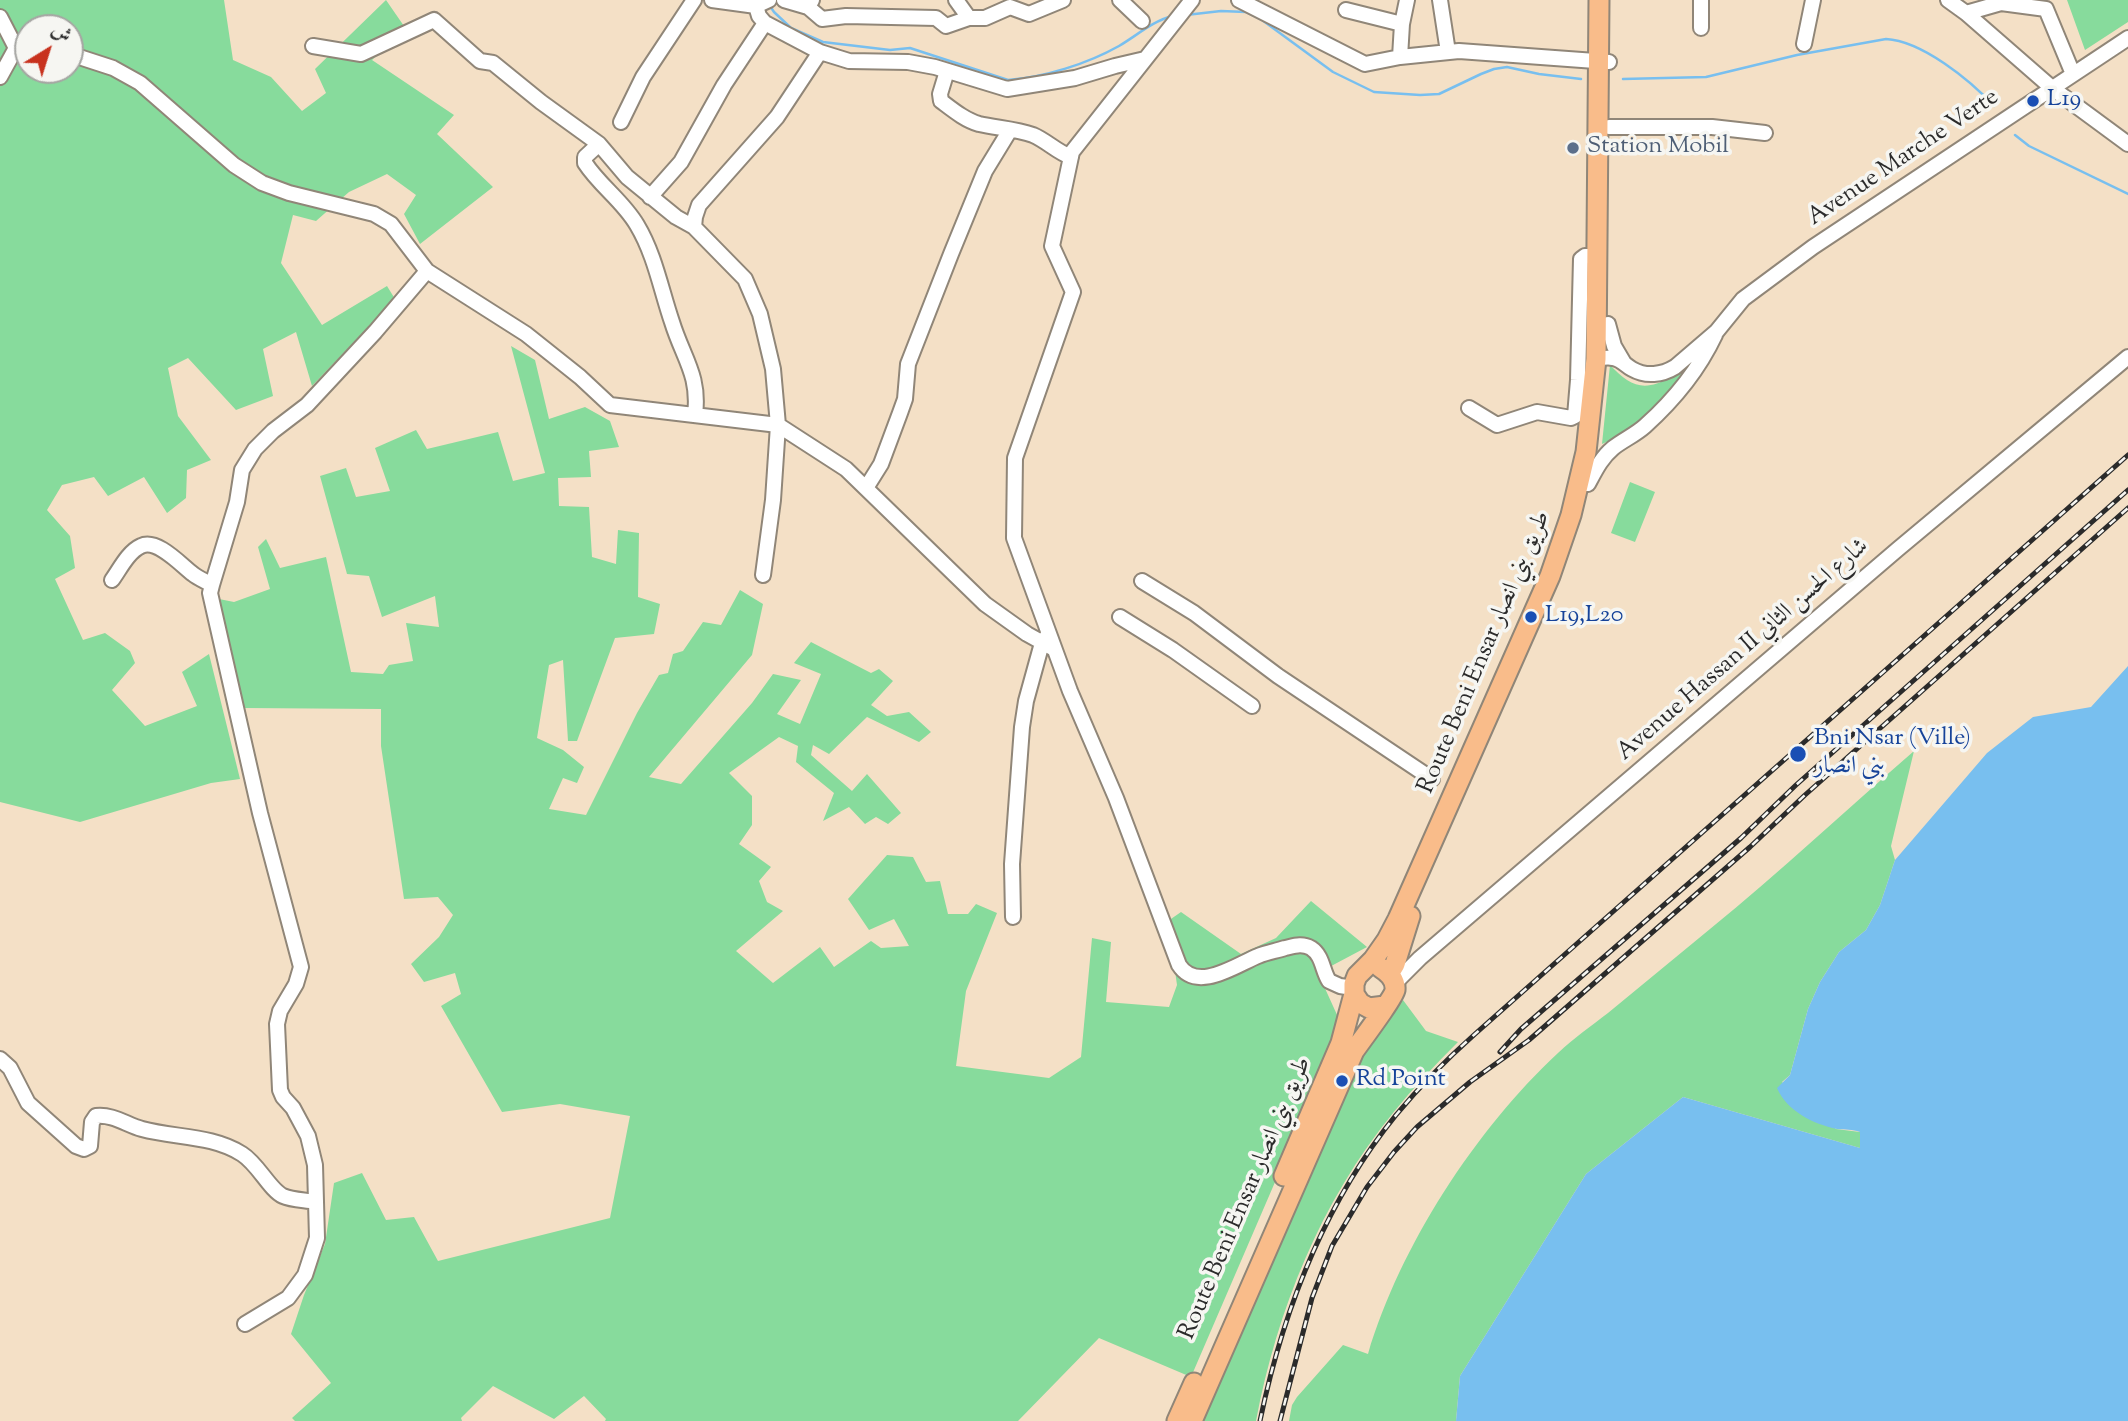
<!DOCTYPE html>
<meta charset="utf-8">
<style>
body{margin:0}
#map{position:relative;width:2128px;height:1421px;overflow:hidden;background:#f4e0c6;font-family:"Sorts Mill Goudy",Amiri,serif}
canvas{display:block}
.north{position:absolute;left:14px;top:14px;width:70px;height:70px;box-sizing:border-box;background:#f6f6f2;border:2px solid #a5a5a2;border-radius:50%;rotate:38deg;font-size:19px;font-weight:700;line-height:28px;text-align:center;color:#2b2b2b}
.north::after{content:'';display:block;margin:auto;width:24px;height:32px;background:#c8321e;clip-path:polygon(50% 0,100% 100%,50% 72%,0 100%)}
</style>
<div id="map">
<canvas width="2128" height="1421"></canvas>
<div class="north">ش</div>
</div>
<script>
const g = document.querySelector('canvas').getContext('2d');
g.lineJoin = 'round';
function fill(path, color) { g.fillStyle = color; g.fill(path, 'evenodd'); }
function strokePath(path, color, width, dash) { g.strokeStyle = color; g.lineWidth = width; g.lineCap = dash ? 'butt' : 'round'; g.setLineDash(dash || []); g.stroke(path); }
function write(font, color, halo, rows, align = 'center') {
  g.font = font + ' "Sorts Mill Goudy",Amiri,serif'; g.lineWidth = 7; g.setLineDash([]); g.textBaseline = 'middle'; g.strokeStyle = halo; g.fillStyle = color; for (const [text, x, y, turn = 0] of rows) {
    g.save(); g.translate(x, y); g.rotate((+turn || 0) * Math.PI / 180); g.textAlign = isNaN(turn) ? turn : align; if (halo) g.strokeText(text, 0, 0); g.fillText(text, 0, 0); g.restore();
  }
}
const green = new Path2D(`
 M0 0H224L233 60 271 77 302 111 326 93 315 69 386 0 406 29 372 60 454 115 437 134 493 187 420 244 404 214 416 195 387 174 349 192 316 221 293 215 281 263 322 325 387 286 395 299 312 386 296 332 263 349 273 396 236 410 188 358 168 368 178 416 211 460 187 470 186 498 167 513 144 477 108 496 94 477 62 485 47 510 70 536 75 568 55 579 83 640 105 633 130 651 135 663 112 690 145 726 197 706 182 672 209 654 240 779 211 783 80 822 0 802ZM28 28H70V70H28Z
 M2067 0H2128V22L2085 50Z
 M511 346 535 360 549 419 585 407 610 421 619 447 589 451 591 477 558 478 559 506 589 507 592 557 616 564 618 530 639 533 638 597 660 604 654 634 615 638 577 741H568L563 660 549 665 537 738 563 750 584 767 577 783 563 778 549 809 586 815 637 713 659 675 668 673 673 654 683 651 703 622 721 625 740 590 763 604 752 655 649 777 681 784 752 703 773 674 801 680 777 714 800 724 821 674 794 663 811 642 871 673 879 669 893 681 871 705 887 716 909 712 931 732 919 742 867 717 829 754 813 745 811 755 852 791 867 774 901 813 888 824 876 817 865 824 849 807 823 821 834 793 796 762 798 746 779 737 729 773 752 796V825L739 844 771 867 759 881 767 902 783 911 736 951 773 983 820 947 834 967 871 941 881 948 909 946 894 919 869 930 848 899 887 855 913 857 926 882 940 881 948 914H968L976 904 997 913 966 991 956 1066 1049 1078 1081 1057 1092 938 1111 942 1106 1002 1169 1007 1177 985 1168 921 1181 912 1241 954 1276 938 1311 901 1367 947 1318 973 1338 1017 1319 1080 1191 1377 1099 1338 1018 1421H605L606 1419 584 1396 554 1419 493 1386 461 1418 462 1421H295L292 1418 331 1383 291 1334 304 1295 325 1244 334 1183 362 1173 386 1220 414 1217 438 1261 610 1218 630 1116 560 1104 502 1112 441 1006 461 994 455 973 424 982 411 964 439 937 453 915 438 897 404 899 381 746V709L244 708 219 599 234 602 270 589 258 547 266 539 280 568 326 557 351 672 383 674 389 665 413 661 406 623 439 627 435 596 382 617 369 576 347 574 320 476 346 468 356 497 390 491 375 448 416 430 427 449 498 432 513 481 545 473Z
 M1688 362 1692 366C1664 400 1645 426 1602 444L1610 365C1615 370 1621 376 1627 380 1649 395 1673 377 1688 362Z
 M1630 482 1655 492 1635 542 1611 533Z
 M1914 751 1891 846 1895 860 1880 905 1866 930 1839 952 1820 982 1808 1009 1790 1075 1782 1082 1836 1129 1860 1132V1148L1683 1097 1586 1174 1460 1376 1456 1421H1289L1292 1405 1297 1397 1343 1345 1368 1354C1400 1246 1476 1129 1558 1053 1574 1038 1591 1026 1608 1013 1642 985 1676 957 1710 929 1780 872 1846 810 1914 751Z
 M1403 1000 1426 1031 1458 1042C1435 1065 1413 1088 1393 1113 1321 1201 1277 1310 1256 1421H1197L1342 1081 1378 1023Z`);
const water = new Path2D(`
 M2128 666V1421H1456L1460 1376 1586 1174 1683 1097 1860 1148V1132C1852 1129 1845 1130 1837 1129 1813 1124 1787 1111 1777 1088L1790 1075 1808 1009 1820 982 1839 952 1866 930 1880 905 1895 860 1987 753 2033 717 2091 707Z`);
const stream = new Path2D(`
 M770 6 774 12 791 28 823 42 890 50 910 48 1008 80C1045 77 1087 64 1119 46 1136 36 1153 21 1172 16
 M1186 15 1221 11 1246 12 1262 20 1333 72 1374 92 1420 95 1439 94 1481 74 1494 69 1507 67 1539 74 1581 79
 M1623 79 1706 77 1797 55 1886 39C1922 41 1970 80 1994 106
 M2015 135 2029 146 2128 194`);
const minor = new Path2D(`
 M712 0 756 6 769 0
 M784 0 808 7
 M812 0 808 7 822 19 846 16 936 18 946 26 969 18H985L1010 7 1029 14 1063 0
 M956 0 969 18
 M1120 0 1142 21
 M1192 0 1072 152 1052 246 1073 292 1015 458 1014 538 1070 691 1116 798 1179 965C1197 993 1236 965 1258 956 1267 952 1276 951 1285 948 1294 946 1302 943 1311 948 1323 956 1322 970 1329 981L1340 986 1353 988
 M1239 0 1365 64 1400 57 1459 51 1609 62
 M1440 0 1448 52
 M1701 0V28
 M1948 0 1966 13 2052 88 2128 144
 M756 6 759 16 765 23 820 52
 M1346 10 1402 24
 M1966 13 2001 3 2046 9 2073 74
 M0 17 16 48
 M1804 44 1813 0
 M313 46 361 54 434 20 480 61 493 63 541 102 599 144 627 177 676 217 694 227 745 279 760 314 773 369 778 425 773 500 763 575
 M70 54 113 68 140 83 234 165 262 183 289 193 374 214 391 224 427 271 526 334 580 377 610 405 778 425 846 469 985 604 1027 634 1054 649
 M1400 57 1402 24 1407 0
 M947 71 940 94 941 101C953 110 965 120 979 124 997 128 1016 129 1033 135 1047 141 1057 152 1071 157
 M0 77 16 48 28 46
 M621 122 643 77 694 0
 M1609 127H1712L1765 133
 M599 144 585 157V163C600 186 623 201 637 225 655 255 661 290 672 322 683 358 700 375 695 415
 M650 197 681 162 724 85 765 23
 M694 227 695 217 699 205 777 117 820 52 849 61 908 62 935 67 1007 89 1075 78 1115 66 1145 59
 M1608 324 1614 346 1624 363
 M1596 359C1601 358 1607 357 1613 358 1621 359 1625 365 1632 369 1646 377 1662 375 1675 367L1717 331 1743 299 1813 247 2128 38
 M1469 408 1497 425 1537 412 1571 418 1575 416 1578 380 1581 259 1585 256H1596
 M1588 484C1595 471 1601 458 1613 448 1623 440 1635 435 1645 426 1674 400 1698 371 1715 335
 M866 488 881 464 900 413 905 399 908 364 951 254 985 171 1010 130
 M112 580C120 569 128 552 141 546 157 538 181 565 193 574 198 578 205 581 212 585
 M1142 581 1194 613 1278 676 1432 779
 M1120 617 1173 650 1252 706
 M1013 917 1012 864 1022 727 1026 701 1042 643 1047 636
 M1394 984 1420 958 1898 549 2128 357
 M0 1059 10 1068 28 1103 76 1146 84 1149 90 1146 92 1122 96 1116C113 1114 127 1125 142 1129 175 1138 212 1135 242 1154 258 1164 270 1190 283 1196 292 1200 305 1200 315 1202
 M245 1324 288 1298 305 1275 317 1238 315 1165 308 1136 293 1108 283 1097 280 1090 277 1024 280 1011 296 984 301 967 260 813 210 593 212 585 237 502 242 470 255 449 273 431 307 405 375 332 427 271`);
const highway = new Path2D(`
 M1389 974 1395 964 1410 916
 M1385 1006 1369 1008 1360 1003 1354 994V984L1357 976 1373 960 1387 940 1398 919 1550 576 1571 515 1586 452 1596 359 1599 0
 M1284 1176 1341 1043 1354 994
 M1177 1421 1194 1383
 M1192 1421 1354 1051C1361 1041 1394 997 1395 990 1396 980 1389 973 1381 968`);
const rail = new Path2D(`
 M1500 1052 1521 1029 1741 838 1796 785 2128 490
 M1260 1421C1283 1310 1324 1204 1396 1115 1420 1086 1447 1059 1475 1034L2128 455
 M1280 1421 1312 1298 1332 1246 1367 1187 1394 1152 1417 1127 1470 1082 1529 1040 1750 847 1805 795 2128 508`);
const markers = [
 [2033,101,7,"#1a4fb4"],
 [1573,148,7,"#5c6f8a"],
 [1531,617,7,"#1a4fb4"],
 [1798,754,9,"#1a4fb4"],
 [1342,1081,7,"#1a4fb4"]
];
const transitNames = [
 ["L19",2047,101],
 ["L19,L20",1545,617],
 ["Bni Nsar (Ville)",1814,740],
 ["بني انصار",1814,768],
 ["Rd Point",1356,1081]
];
const serviceNames = [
 ["Station Mobil",1587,148]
];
const streetNames = [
 ["Avenue Marche Verte",1904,159,-34],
 ["Avenue Hassan II شارع الحسن الثاني",1744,651,-41],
 ["Route Beni Ensar طريق بني انصار",1486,653,-67],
 ["Route Beni Ensar طريق بني انصار",1247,1199,-67]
];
fill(green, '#87db9c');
fill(water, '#78bfef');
strokePath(stream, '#78bfef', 2.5);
strokePath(minor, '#908678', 18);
strokePath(highway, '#908678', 23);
strokePath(minor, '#fff', 14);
strokePath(highway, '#f9bc8a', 19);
strokePath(rail, '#2b2b2b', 5);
strokePath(rail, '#f6f6f2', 2.5, [8]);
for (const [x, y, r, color] of markers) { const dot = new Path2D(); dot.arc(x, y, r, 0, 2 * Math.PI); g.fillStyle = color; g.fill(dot); strokePath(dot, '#f6f6f2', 2.5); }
write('24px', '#164399', '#f6f6f2', transitNames, 'left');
write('24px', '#4e5e75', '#f6f6f2', serviceNames, 'left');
write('24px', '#2b2b2b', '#f6f6f2', streetNames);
</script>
